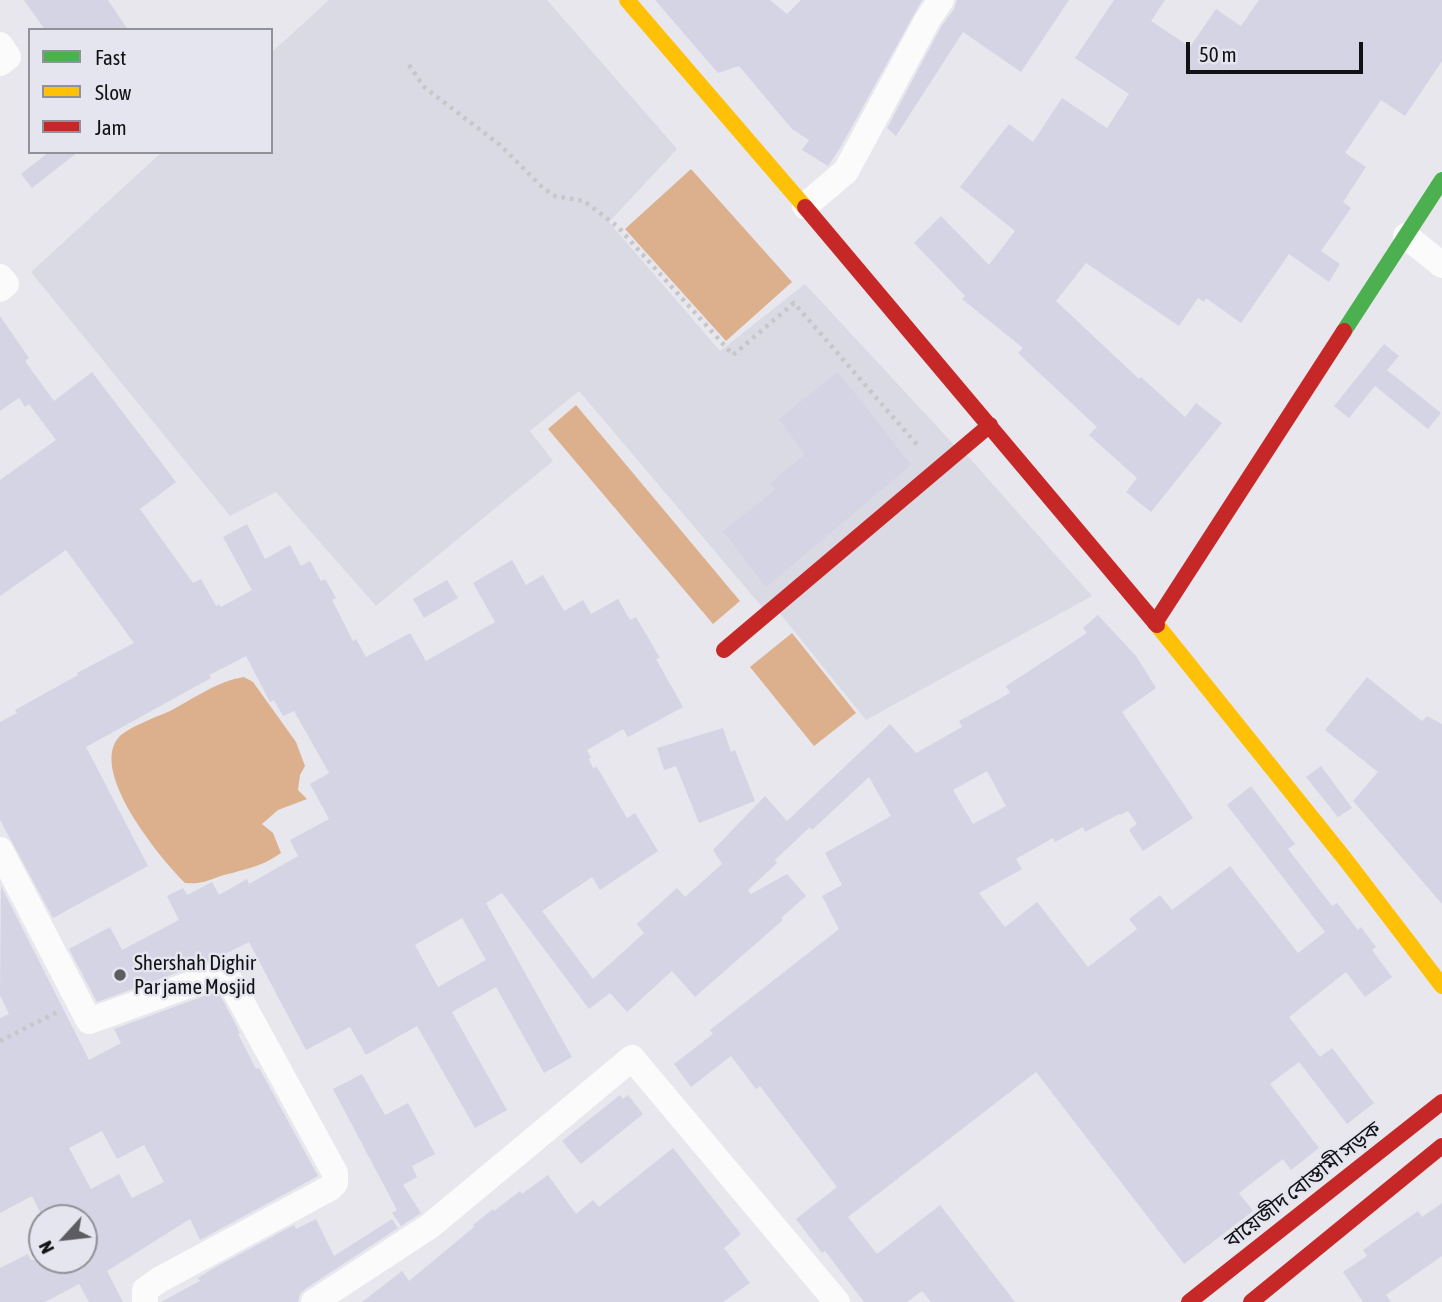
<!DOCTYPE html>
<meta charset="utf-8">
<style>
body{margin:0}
#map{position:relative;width:1442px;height:1302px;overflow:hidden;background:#e7e7ed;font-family:"Asap Condensed",sans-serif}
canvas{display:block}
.legend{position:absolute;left:28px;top:28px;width:245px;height:126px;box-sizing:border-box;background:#e5e5ef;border:2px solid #919198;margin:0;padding:9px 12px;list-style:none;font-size:21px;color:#121215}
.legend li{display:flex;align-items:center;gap:14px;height:35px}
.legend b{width:35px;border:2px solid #919198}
.north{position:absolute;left:28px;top:1204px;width:70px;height:70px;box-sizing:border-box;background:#e5e5ef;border:2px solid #919198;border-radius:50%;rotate:243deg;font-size:19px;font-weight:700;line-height:28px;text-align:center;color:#121215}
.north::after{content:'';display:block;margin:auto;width:24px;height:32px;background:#5d5d61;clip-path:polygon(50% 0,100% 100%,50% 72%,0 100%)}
.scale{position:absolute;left:1186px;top:42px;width:177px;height:32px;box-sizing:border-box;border:4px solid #121215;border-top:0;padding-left:9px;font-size:21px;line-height:24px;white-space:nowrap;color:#121215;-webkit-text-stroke:5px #e5e5ef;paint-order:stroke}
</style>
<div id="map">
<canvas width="1442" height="1302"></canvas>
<ul class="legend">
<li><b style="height:9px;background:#4caf50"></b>Fast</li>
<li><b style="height:9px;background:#ffc107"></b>Slow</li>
<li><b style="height:9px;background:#c62828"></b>Jam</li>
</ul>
<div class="north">N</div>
<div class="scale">50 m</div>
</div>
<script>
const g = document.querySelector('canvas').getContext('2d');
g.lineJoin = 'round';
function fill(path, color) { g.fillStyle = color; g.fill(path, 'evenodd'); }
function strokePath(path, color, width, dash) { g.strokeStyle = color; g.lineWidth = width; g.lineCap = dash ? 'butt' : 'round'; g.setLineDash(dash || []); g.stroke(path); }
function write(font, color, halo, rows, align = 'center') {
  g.font = font + ' "Asap Condensed","Noto Sans Bengali",sans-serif'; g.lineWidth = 5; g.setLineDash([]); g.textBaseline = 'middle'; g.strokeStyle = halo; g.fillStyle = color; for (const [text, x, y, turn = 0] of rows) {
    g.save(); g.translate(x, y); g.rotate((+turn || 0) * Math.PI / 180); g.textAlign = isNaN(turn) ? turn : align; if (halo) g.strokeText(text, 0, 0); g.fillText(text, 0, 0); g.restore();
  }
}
const built = new Path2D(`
 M329 0H547L677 149 609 222 720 351 805 284 956 447 763 608 579 391 530 431 553 461 376 606 276 492 230 516 31 272 162 152H271V53Z
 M965 453 1092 596 866 720 778 611Z`);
const water = new Path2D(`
 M691 169 792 282 726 341 625 229Z
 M576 405 740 601 713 624 548 429Z
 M792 633 856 713 814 746 750 667Z
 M244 677 253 682 296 742 305 766 300 775 298 790 307 799 278 810 262 824 273 833 281 853C258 869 243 869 218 877 204 882 201 884 185 883 161 859 85 768 121 735 132 726 156 717 170 711 193 699 218 681 244 677Z`);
const building = new Path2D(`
 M24 0H108L128 30H45Z
 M655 0H770L787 14 801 0H922L840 148 828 166 802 150 809 140 792 129 739 66 718 73Z
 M957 0H1069L1021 72 963 32 896 136 887 128 941 27 954 9Z
 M1114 0H1165L1151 21 1190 47 1216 9 1241 26 1259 0H1442V61L1405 116 1381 100 1345 153 1366 167 1343 202 1351 208 1321 251 1340 264 1329 282 1289 254 1241 323 1206 298 1204 302 1198 298 1179 326 1086 263 1056 301 1139 379 1141 377 1185 417 1196 403 1222 423 1151 512 1126 492 1137 478 1089 435 1097 427 1018 353 1023 348 962 299 965 296 914 243 941 216 989 265 1015 231 960 187 1009 124 1033 142 1062 98 1107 128 1129 94 1075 58Z
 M49 152H78L32 188 21 174Z
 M0 316 29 358 25 361 54 401 92 372 176 482 140 509 193 583 201 579 216 606 219 604 221 607 252 590 223 537 247 524 265 559 290 545 301 566 310 561 321 581 325 579 336 598 332 600 353 641 356 639 366 657 410 633 426 661 495 622 473 583 512 560 526 585 543 575 564 611 583 600 591 614 618 599 630 620 636 617 660 658 656 659 683 707 628 737 623 729 587 750 591 758 589 759 593 768 597 767 627 818 635 813 658 851 600 890 592 877 542 911 593 979 644 933 637 924 677 888 685 897 722 864 713 850 765 796 787 821 890 724 916 753 962 727 959 721 1010 693 1006 686 1087 633 1083 628 1098 615 1136 656 1156 688 1122 712 1193 818 1143 851 1129 830 1137 824 1128 811 1120 815 1119 814 1085 832 1083 827 1055 842 1053 838 1016 859 1022 869 979 893 1005 927 1037 902 1088 967 1137 929 1129 919 1160 895 1172 910 1230 866 1298 953 1325 932 1227 805 1251 786 1295 844 1288 849 1332 906 1337 903 1358 930 1361 927 1376 947 1372 950 1392 977 1365 997 1346 972 1289 1017 1320 1057 1332 1048 1374 1103 1347 1124 1299 1062 1270 1084 1319 1148 1291 1170 1283 1159 1239 1193 1253 1211 1184 1264 1036 1072 848 1217 877 1254 940 1205 1015 1302H931L922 1291 907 1302H864L825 1251 822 1253 796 1219 837 1187 760 1086 756 1089 731 1056 691 1087 674 1064 713 1034 710 1030 839 929 822 896 842 885 825 853 891 816 869 777 812 830 810 827 775 860 777 863 748 890 751 894 787 874 806 896 781 918 783 920 695 997 672 971 627 1012 610 993 589 1009 502 893 486 903 572 1057 544 1073 496 987 452 1012 507 1110 475 1128 417 1026 366 1055 350 1027 306 1050 249 942 217 958 97 1002 69 949 110 927 122 950 179 920 167 896 183 888 187 895 212 882 219 895 247 879 249 884 298 856 290 840 329 819 310 784 329 773 294 711 283 716 274 700 270 702 246 656 227 666 209 675 211 678 86 747 148 866 53 918 0 820V722L17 713 15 710 78 675 77 673 134 643 66 550 0 596V480L56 440 29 404 25 407 19 398 0 411ZM987 771 1006 806 973 824 953 790ZM462 918 486 960 438 987 415 945Z
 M1384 344 1399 356 1387 370 1441 413 1428 429 1375 386 1349 418 1334 406Z
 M838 372 911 465 766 587 723 531 775 490 770 483 805 455 779 419Z
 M447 580 458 598 424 618 413 599Z
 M1367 677 1422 721 1427 716 1442 724V904L1353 801 1378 772 1325 730Z
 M723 728 731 752 735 750 755 801 699 823 676 766 664 770 657 748Z
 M1321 766 1352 808 1338 817 1306 777Z
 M1 886 89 1060 121 1043 114 1029 218 991 240 1033 238 1034 256 1069 259 1068 318 1176 200 1240 190 1219 107 1271 123 1302H89L79 1284 45 1302H0V1268L28 1254 31 1260H84V1218H43L32 1196 0 1213V1018L9 1014 0 995ZM102 1131 117 1159 144 1145 164 1182 132 1198 119 1174 91 1189 69 1148Z
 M362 1074 385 1115 408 1103 435 1154 412 1166 417 1177 403 1185 421 1213 401 1226 392 1213 397 1210 333 1089Z
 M620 1095 623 1099 628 1095 643 1114 581 1164 562 1141Z
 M673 1148 741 1234 724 1248 750 1283 723 1302H362L402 1271 409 1281 474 1227 473 1225 493 1209 494 1211 520 1191 522 1194 548 1175 576 1214 593 1200 599 1207Z
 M1442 1203V1256L1386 1295 1391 1302H1363L1343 1272 1367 1256 1363 1250 1418 1211 1422 1217Z
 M316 1219 334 1256 392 1219 398 1228 305 1289 300 1294 298 1302H161L200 1281 198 1278 214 1268 294 1225 296 1229Z`);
const path = new Path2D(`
 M409 65 424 87 500 145 543 188 555 196 584 201 617 226 733 355 794 303 919 447
 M0 1041 59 1011`);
const street = new Path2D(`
 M0 45 8 57 0 63
 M805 206 846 171 928 19 941 0
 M1406 236 1442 265
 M0 277 6 284 0 289
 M0 850 89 1021 225 972 335 1173V1183L330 1188 159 1280 145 1290V1302
 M314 1302 430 1226 632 1058 837 1302`);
const fast = new Path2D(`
 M1344 331 1442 180`);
const slow = new Path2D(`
 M627 0 805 207
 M1157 625 1345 859 1442 986`);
const jam = new Path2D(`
 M805 207 1157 625
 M1155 623 1344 331
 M724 650 990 425
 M1189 1302 1442 1102
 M1251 1302 1442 1146`);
const markers = [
 [120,975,7,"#5d5d61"]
];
const poiNames = [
 ["Shershah Dighir",134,963],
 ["Par jame Mosjid",134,987]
];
const streetNames = [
 ["বায়েজীদ বোস্তামী সড়ক",1303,1185,-38]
];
fill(built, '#dadae5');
fill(water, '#dcb08c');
fill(building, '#d4d4e5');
strokePath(path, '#c7c7c9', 4.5, [3.5, 5]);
strokePath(street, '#fbfbfc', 26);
strokePath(fast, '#4caf50', 16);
strokePath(slow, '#ffc107', 16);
strokePath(jam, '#c62828', 16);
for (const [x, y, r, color] of markers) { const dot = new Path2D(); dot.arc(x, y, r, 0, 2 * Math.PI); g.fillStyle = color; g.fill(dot); strokePath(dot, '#e5e5ef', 2.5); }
write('21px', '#121215', '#e5e5ef', poiNames, 'left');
write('21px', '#121215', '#e5e5ef', streetNames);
</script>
